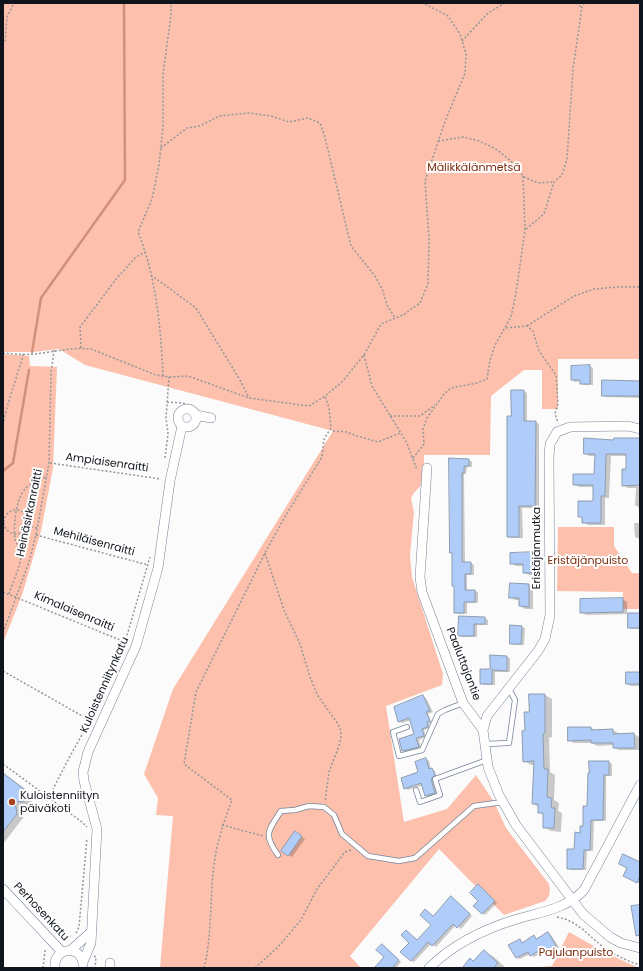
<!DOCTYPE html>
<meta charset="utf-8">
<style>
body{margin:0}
#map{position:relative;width:643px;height:971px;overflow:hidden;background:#fbfbfb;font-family:Poppins,sans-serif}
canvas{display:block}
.frame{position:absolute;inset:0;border:4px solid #0f141c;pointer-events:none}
</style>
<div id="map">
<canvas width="643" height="971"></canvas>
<div class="frame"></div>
</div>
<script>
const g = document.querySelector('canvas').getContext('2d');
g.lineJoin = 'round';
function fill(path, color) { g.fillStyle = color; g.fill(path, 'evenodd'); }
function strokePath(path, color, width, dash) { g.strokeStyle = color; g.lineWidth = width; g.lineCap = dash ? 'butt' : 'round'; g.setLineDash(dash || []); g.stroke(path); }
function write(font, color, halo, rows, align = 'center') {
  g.font = font + ' Poppins,sans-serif'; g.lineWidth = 4; g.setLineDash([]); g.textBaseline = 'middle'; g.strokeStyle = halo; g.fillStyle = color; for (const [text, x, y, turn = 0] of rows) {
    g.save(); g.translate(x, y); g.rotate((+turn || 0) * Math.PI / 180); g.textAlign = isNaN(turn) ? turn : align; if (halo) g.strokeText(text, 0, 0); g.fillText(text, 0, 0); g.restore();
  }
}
const green = new Path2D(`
 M3 3H640V359H558V409H542V370H524L491 396 490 455H424V482L414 493 411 498 414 512 410 556 412 577 443 674 442 685 386 706 404 822 447 809 476 775 494 802 506 828 549 884C550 890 551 896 545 901L504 915 439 849 350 956 361 968H160L173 816 156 815 158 798 144 774 173 689 333 431 85 365 59 349 33 352 38 313 31 352H3Z
 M3 354 29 356 30 366 57 367 53 468 41 531 22 595 3 643Z
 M558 527H614V546L632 573H640V609H623V592L557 591Z
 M569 932 606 953 639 968H527L552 966Z`);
const shadow = new Path2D(`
 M590 366 593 368V385H584L581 384V381L575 382 572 380Z
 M640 382V398L606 397 603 395Z
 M524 391 527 393V422H536L539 424V508H522L523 538H511L508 536 512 417Z
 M640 439V508L635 505 636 488H628L623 485 627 470V456H611L609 498H605V525H588L583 522V519L579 516 594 502V487H579L574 484 595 475 596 456H589L585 453 614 441Z
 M450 459 469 460 472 462V467H467L466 474H464L465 563H471L474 565V575H467V591H475L478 592V603H467V614H458L455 612 453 554 451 552Z
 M634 523H640V539L635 537Z
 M535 553 540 556V575H529L524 573V566H516L511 563Z
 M529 585 533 587V609H525L520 606V600H515L510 597Z
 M622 599 627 602V614H640V629H632L629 628V614L586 615 581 612Z
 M460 617 485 618 488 620V625H477V637H462L459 635Z
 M522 627 525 628 524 645H514L511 643Z
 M491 656 507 657 510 658V672H495V685H484L481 683 491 670Z
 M640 673V686H631L627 684Z
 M545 695 552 699V737L549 738 550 772 555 775 554 800 559 803 558 811 562 813 561 832 551 831 544 827V815L539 812V807L533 804 535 765H531L524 761 526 731 530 713Z
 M423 696 426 698 433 712 428 714 432 723 429 724 430 728 424 730 426 737 419 740 421 748 406 752 403 751 415 735 411 720 402 723 399 721Z
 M569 728H591L597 731 613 730 618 733V735L634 734 639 737V750H619L614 748V745L597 746 592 743H574L569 740Z
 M426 759 429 761 431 769 435 771 437 777 438 794 429 797 426 795 423 785 408 790 405 788 419 773Z
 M609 762 612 764V776H606V821H594L593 851H587L586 870H571L568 868 584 827 588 807Z
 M3 773 31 793 32 804 21 806 23 818 3 844Z
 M298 834 305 839 292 857 289 855Z
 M640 863V884L629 878Z
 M478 885 497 903 485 915 482 913 479 901Z
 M454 899 472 916 461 929 456 925 436 947 431 944 414 962 411 961 410 943 406 931 418 941 433 925 425 910 434 917Z
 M548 933 551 935 559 947 547 954 544 951 534 957 530 954 520 959 517 958 520 940 523 943 534 937 538 939Z
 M385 947 401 962 396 968H377L385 957Z
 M484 951 494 957 506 968H463L471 960 474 962Z`);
const stream = new Path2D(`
 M32 352 41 298 125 180 124 3
 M3 471 13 463 29 370`);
const building = new Path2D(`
 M590 365V384H580V380H571V366Z
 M602 380 640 381V396H602Z
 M511 390H524V421H536L535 506H519V537H507V416H511Z
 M584 438 613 440 614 438H640V485L622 486V469H626V454H606L605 496H601V523H582V517H578V501H593V485H573V474H594L595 454H584Z
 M449 458 469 459V466H464V473H462V562H471V574H465V590H475V602H464V613H454V586H452V553H450Z
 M536 552V573H523V564H510V553Z
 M510 583 529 584V607L519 606V598H509Z
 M623 598V612L580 613V599Z
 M628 613H640V628H628Z
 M459 616 485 617V624H474V636H458Z
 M510 625 522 626 521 644H510Z
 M490 655 507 656V671L492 670V684H480V669H490Z
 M626 672H640V684H626Z
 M529 694H545V733L543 734 544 769H548L547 797 552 798 551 808H555L554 828H543V813H538V804H532L534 761 523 762 522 731 525 730 524 712H529Z
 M423 695 430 711 426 712 430 721 427 722 428 727 422 729 424 736 416 738 419 747 402 751 399 739 414 734 409 718 398 722 394 707Z
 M568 727H591V730L613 729V734L634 733 635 748H613V743H591V740L568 741Z
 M426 758 429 769 432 768 435 775 431 779 435 793 425 796 421 783 404 789 401 778 418 772 415 762Z
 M589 761H609V775H604L603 820H591L590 850H584L583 869H567V849H574L575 832 580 833V826H583V806H587L588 773H589Z
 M3 773 24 789 26 801 15 802 17 814 3 832Z
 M295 831 302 836 288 856 281 851Z
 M623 854 640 862V876L637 883 623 876 627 868 619 864Z
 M478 884 495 901 482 914 473 906 478 901 470 893Z
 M451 896 470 914 457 928 453 924 432 946 428 942 411 961 400 952 409 943 401 935 406 930 417 940 431 925 420 915 425 909 433 916Z
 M640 905V935L636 936 631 906Z
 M548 932 556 946 544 953 542 949 530 956 528 952 516 958 508 945 520 939 522 943 534 935 536 939Z
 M382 944 399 960 392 968H374L384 957 376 950Z
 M484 950 498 963 493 968H462L470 958 473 961Z`);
const path = new Path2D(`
 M576 3 581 7
 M462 41 488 13 505 3
 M3 45 5 41 7 17 14 3
 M438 141 463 137 479 141 496 149 511 161 524 177 538 183 554 182
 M161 148 187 128 200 126 219 116 249 113 271 116 289 122 308 118 320 123 324 134 329 154 351 246 375 276 383 291 387 305 395 318
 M526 229 544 214 554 182 562 175 567 159 573 69 582 7 584 3
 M151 275 196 308 240 380 249 398
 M527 326 574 296 594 289 618 287H640
 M506 328 527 326 533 331 539 351 556 375 558 403 555 414 558 423
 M81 348 80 327 117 278 136 257 145 252
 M3 353C13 354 25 355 35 354 54 352 71 347 91 349L156 375 169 377 188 376 249 398 309 406 325 396 342 382 364 355 381 324 403 315 420 303 428 284 429 239 425 181 444 124 465 73 466 54 460 34 448 16 423 3
 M364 355 372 386 407 443 417 470
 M163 376C161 329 156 276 138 232L152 199 159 165 163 126V74L171 15V3
 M167 402 182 403 194 406
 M390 416H420L435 405
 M3 425C6 408 12 392 17 375 19 368 22 362 23 354
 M190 431 196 428 199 424
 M333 431 347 432 357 436 378 442 400 433
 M165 458 168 434 166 418 169 377
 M413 458 424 444 423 429 427 418 444 394 451 388 477 383 487 379 490 360 495 345 511 317 516 293 525 230 523 175
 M50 463 161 479
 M4 522a12 12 0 1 1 24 0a12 12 0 1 1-24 0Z
 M27 526 37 528
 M36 535 148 565
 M265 553 284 610 300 644 310 677 318 696 338 724 341 731V737L339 746 329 772 325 802
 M3 592 125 642
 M9 594C12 583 22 564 21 553 20 548 16 544 15 539 13 527 16 498 25 489 30 483 39 480 46 477
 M3 633 29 562 36 535 49 463 51 374 54 350
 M3 671 91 721
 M100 702 125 642 150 557
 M3 764 82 822 87 827
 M49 797 70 756 97 708
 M222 825 263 836
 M557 917C579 921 589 937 606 949 616 955 629 962 640 965
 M76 933 79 927 87 838
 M61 938 73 936
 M94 956 96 957 95 968
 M43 968 45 951 47 949
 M204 968C213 932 209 895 215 858 218 838 225 819 232 800L184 764 196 692 265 553 286 515 322 457 324 439 331 428 329 408 325 396
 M255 968 278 947 301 920 317 889 345 852 351 850`);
const service = new Path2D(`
 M407 727 393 732 399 756 422 750 438 714 445 710 463 703
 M485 744 509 743 515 700 509 689
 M416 790 420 802 440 795 435 779 487 760
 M278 855C263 834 268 831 281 811L295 810 309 806 324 807 334 815 342 834 368 856 399 861 415 858 474 806 503 802`);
const minor = new Path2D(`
 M178 418a9 9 0 1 1 18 0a9 9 0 1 1-18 0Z
 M196 415 211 418
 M427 468 420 577 422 592 463 703 483 730 488 767 499 795 516 825 583 914 610 937 621 943 640 948
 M483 730 487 716 538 651 545 639 550 615 549 457 550 444 557 432 570 427 628 426 640 429
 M3 889 62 952
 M71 950 91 932
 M83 962 91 943 97 829 84 781 83 772 88 752 136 646 158 568 170 481 182 426
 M55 968C53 947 81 944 83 964
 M110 968V963
 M429 968C454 943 484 929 517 919 541 912 566 909 584 890L640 785`);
const markers = [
 [12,802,4,"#a7411a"]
];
const parkNames = [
 ["Mälikkälänmetsä",474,168],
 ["Eristäjänpuisto",588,561],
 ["Pajulanpuisto",576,953]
];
const streetNames = [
 ["Ampiaisenraitti",107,463,8],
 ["Heinäsirkanraitti",30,513,-78],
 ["Mehiläisenraitti",94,542,15],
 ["Eristäjänmutka",537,548,-90],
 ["Kimalaisenraitti",74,612,23],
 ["Paaluttajantie",463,664,69],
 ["Kuloistenniitynkatu",105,685,-66],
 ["Perhosenkatu",41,912,47]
];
const poiNames = [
 ["Kuloistenniityn",20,796],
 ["päiväkoti",20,809]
];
fill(green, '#fcc0ac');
fill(shadow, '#0003');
strokePath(stream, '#d2907a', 2.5);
fill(building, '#afcdf8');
strokePath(building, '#8d9cb1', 1);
strokePath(service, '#768499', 6);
strokePath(minor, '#768499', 10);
strokePath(path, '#949699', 1.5, [2, 2]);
strokePath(service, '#fff', 4.5);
strokePath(minor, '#fff', 9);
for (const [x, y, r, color] of markers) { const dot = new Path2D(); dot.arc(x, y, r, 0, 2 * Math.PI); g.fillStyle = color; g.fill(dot); strokePath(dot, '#fff', 1.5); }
write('11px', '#7a2b0c', '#fff', parkNames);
write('11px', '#0f141c', '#fff', streetNames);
write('11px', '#0f141c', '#fff', poiNames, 'left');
</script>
